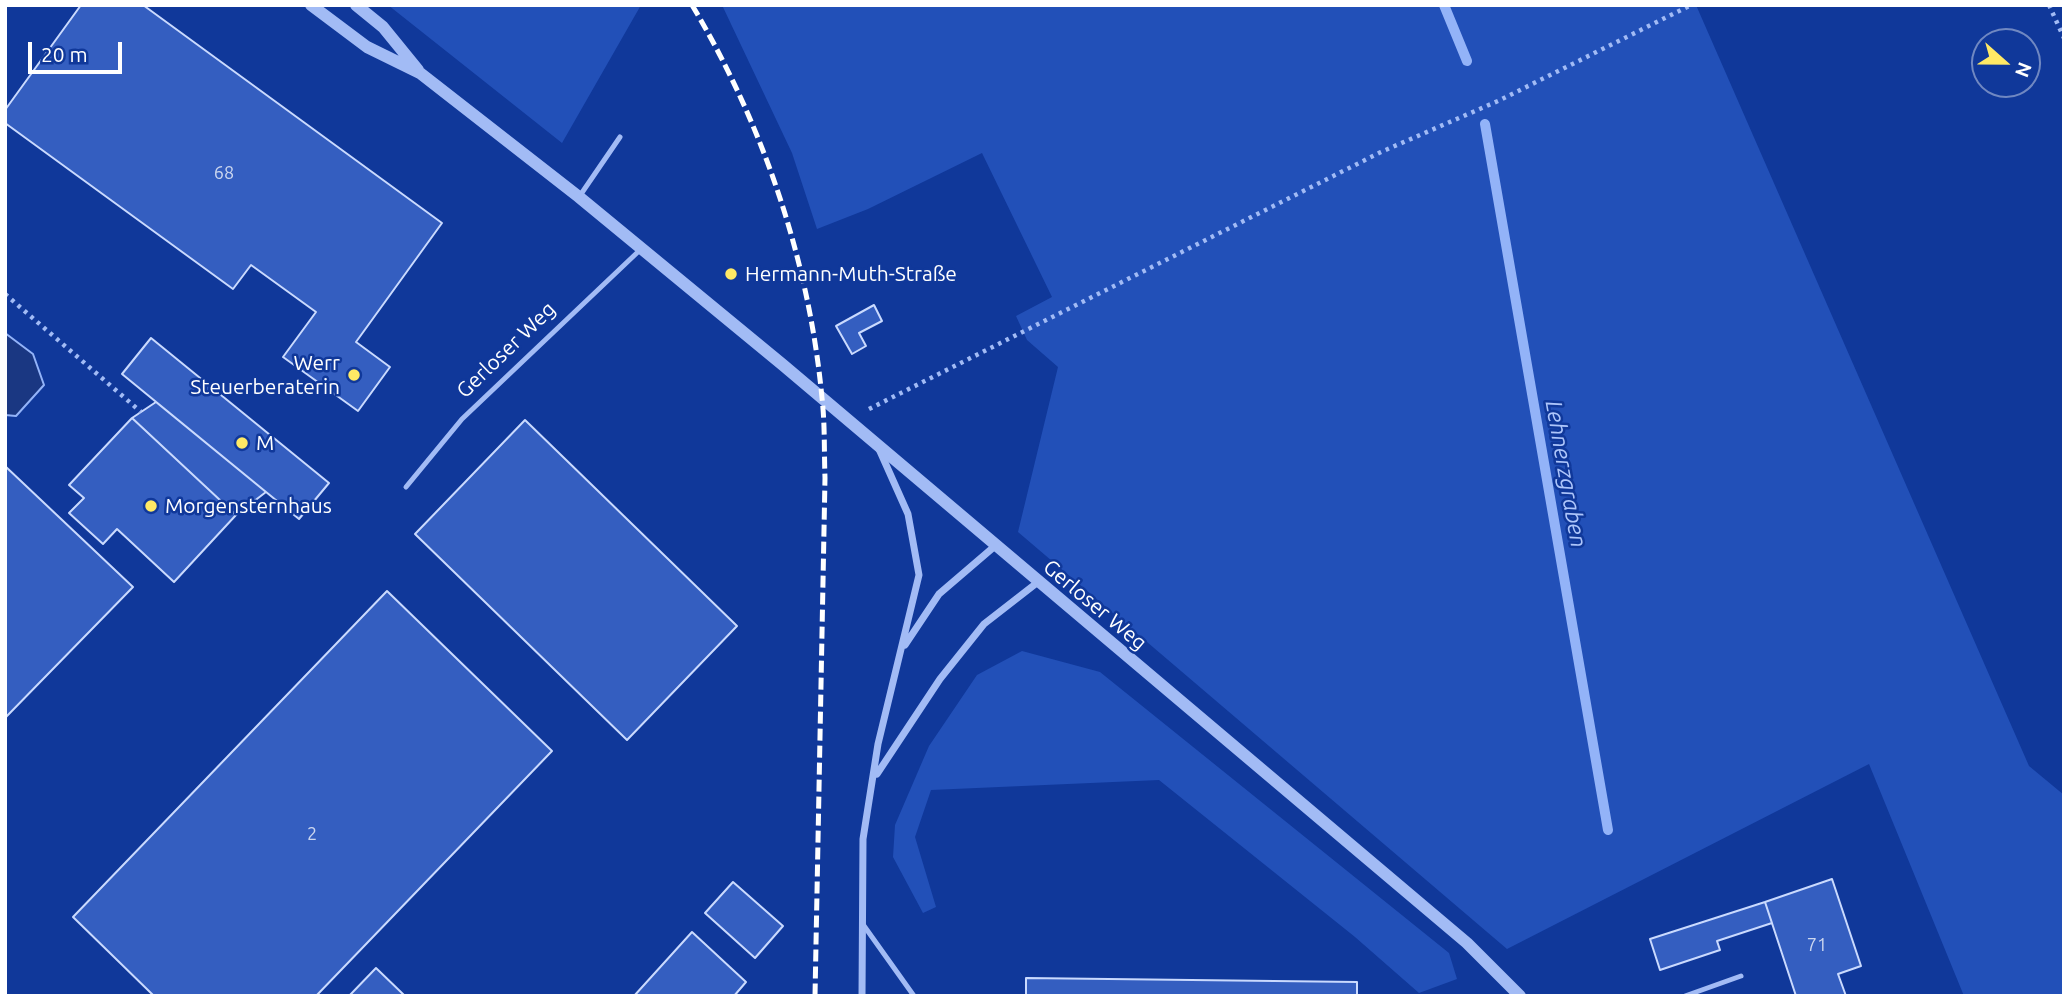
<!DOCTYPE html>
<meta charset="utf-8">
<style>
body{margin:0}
#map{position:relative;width:2069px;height:1001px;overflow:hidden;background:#10389a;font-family:Ubuntu,sans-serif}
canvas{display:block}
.frame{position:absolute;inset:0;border:7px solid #fff;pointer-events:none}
.north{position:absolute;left:1971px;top:28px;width:70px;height:70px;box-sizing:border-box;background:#10389a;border:2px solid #7088c2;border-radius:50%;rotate:111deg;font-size:19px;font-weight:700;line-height:28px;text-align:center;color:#fff}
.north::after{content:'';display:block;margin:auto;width:24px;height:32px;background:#ffe965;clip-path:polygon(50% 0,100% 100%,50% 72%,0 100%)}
.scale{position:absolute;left:28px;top:42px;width:94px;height:32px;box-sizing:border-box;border:4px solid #fff;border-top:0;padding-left:9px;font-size:21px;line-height:24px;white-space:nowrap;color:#fff;-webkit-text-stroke:5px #10389a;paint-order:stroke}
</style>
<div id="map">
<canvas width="2069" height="1001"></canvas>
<div class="frame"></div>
<div class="north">N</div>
<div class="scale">20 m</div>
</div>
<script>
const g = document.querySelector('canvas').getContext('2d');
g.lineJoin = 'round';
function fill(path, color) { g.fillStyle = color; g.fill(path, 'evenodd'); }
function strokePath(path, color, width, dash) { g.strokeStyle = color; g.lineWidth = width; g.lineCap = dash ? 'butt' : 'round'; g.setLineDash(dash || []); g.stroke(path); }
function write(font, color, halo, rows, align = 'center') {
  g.font = font + ' Ubuntu,sans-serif'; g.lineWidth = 5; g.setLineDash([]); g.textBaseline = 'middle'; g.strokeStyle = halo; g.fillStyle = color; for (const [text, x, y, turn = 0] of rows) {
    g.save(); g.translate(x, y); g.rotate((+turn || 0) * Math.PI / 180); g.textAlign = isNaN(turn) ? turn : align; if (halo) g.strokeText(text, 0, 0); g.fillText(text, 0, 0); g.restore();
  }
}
const green = new Path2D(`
 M388 5H641L562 143Z
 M722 5H1696L2029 766 2064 795V996H1964L1869 764 1507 949 1018 532 1058 367 1027 340 1016 316 1052 297 982 153 868 209 817 229 792 153Z
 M1022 651 1100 672 1449 953 1457 979 1419 993 1355 937 1159 780 931 790 915 837 936 907 923 913 893 857 895 825 929 746 977 675Z`);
const water = new Path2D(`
 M5 333 33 354 44 385 16 416 5 415Z`);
const stream = new Path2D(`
 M1444 5 1467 61
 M1485 124 1608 830`);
const building = new Path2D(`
 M81 5H143L442 223 356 342 390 367 358 411 283 357 316 312 251 265 233 289 5 123V110Z
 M874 305 882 321 859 333 866 346 852 354 836 326Z
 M151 338 329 483 299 519 122 374Z
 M156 402 266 492 236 515 132 418Z
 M132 418 236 515 174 582 117 529 103 544 69 513 84 498 69 485Z
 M525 420 737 626 627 740 415 534Z
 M5 466 133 587 5 718Z
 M387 591 552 751 316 996H154L73 917Z
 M1832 879 1861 966 1838 974 1846 996H1796L1765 902Z
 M733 882 783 926 755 958 705 913Z
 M1765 902 1772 923 1717 941 1720 950 1660 970 1650 939Z
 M692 932 746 982 734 996H634Z
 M376 968 405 996H349Z
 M1026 978 1357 982V996H1026Z`);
const path = new Path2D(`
 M2049 5 2064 38
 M5 294 141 412
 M869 409 1381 152 1498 101 1691 5`);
const service = new Path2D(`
 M579 197 620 137
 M406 487 462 419 641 249
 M862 923 914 996
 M1685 996 1741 976`);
const minor = new Path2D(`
 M905 645 939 594 995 546
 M877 774 940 679 984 624 1038 582
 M862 996 863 839 878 744 919 575 908 514 879 449`);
const tertiary = new Path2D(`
 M311 5 367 47 420 73 579 197 783 365 1467 943 1520 996
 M356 5 383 27 418 70`);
const rail = new Path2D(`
 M692 5C763 124 809 260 822 398 825 424 824 451 825 478L815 996`);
const markers = [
 [731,274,7,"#ffe965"],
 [354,375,7,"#ffe965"],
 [242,443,7,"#ffe965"],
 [151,506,7,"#ffe965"]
];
const numberNames = [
 ["68",224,173],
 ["2",312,834],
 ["71",1817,945]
];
const poiNames = [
 ["Hermann-Muth-Straße",745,274],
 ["Werr",340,363,"right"],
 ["Steuerberaterin",340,387,"right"],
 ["M",256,443],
 ["Morgensternhaus",165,506]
];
const streetNames = [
 ["Gerloser Weg",506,350,-44],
 ["Gerloser Weg",1095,605,40]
];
const waterNames = [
 ["Lehnerzgraben",1566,474,80]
];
fill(green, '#2250b8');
fill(water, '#1a3782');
strokePath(water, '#93b3f8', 2);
strokePath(stream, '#93b3f8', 10);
fill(building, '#345ec0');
strokePath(building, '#cadafe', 2);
strokePath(path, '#a2bbf5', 4.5, [3.5, 5]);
strokePath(service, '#a2bbf5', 5);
strokePath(minor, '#a2bbf5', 7);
strokePath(tertiary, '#a2bbf5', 12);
strokePath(rail, '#fff', 5, [12, 5]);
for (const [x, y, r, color] of markers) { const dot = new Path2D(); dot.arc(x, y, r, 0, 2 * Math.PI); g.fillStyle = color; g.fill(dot); strokePath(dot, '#10389a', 2.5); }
write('18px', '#ccd7ef', null, numberNames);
write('21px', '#fff', '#10389a', poiNames, 'left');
write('21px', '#fff', '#10389a', streetNames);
write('italic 23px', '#aec6fb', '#10389a', waterNames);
</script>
